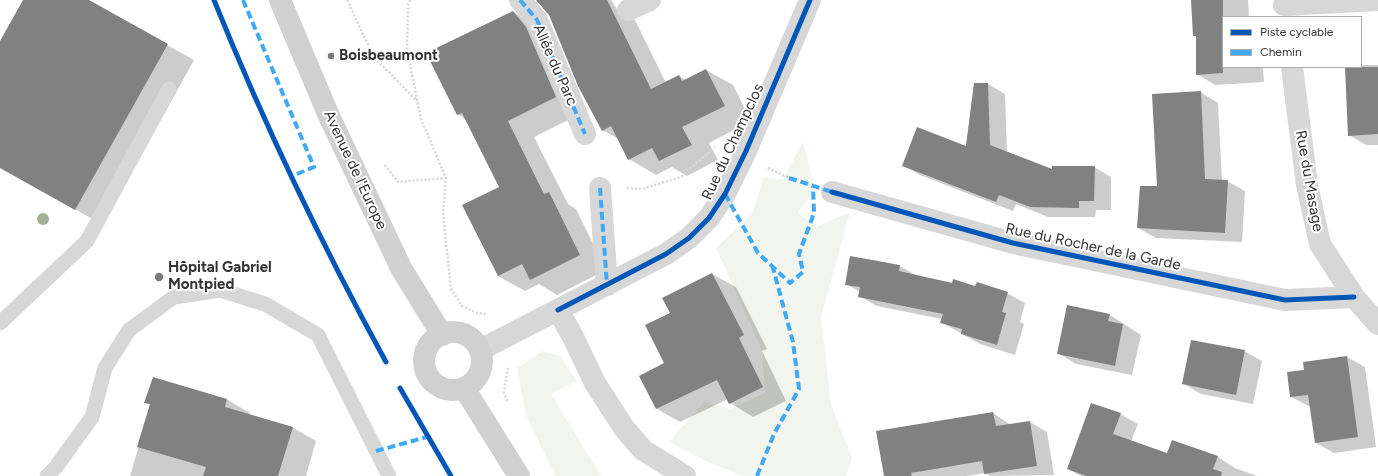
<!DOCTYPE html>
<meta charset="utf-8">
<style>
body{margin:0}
#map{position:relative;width:1378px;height:476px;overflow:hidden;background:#fff;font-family:Figtree,sans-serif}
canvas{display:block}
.legend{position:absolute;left:1222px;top:16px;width:140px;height:52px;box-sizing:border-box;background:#fff;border:1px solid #adadad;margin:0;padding:5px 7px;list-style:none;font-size:12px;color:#333}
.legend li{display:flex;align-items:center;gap:8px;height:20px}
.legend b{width:20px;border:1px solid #adadad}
</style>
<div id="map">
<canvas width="1378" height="476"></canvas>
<ul class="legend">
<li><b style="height:5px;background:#0057b8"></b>Piste cyclable</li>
<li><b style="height:5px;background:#3fa9f5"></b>Chemin</li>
</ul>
</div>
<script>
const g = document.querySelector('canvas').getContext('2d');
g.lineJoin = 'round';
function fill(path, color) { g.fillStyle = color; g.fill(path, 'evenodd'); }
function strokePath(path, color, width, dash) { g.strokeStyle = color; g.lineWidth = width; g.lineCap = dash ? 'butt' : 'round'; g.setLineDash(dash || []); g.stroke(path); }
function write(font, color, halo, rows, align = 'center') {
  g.font = font + ' Figtree,sans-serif'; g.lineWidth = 4; g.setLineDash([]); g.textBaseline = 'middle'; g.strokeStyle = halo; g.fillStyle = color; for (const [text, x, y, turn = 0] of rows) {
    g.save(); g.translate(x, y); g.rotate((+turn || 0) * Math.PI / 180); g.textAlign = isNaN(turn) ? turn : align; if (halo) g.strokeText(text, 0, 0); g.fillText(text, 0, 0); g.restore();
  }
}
const green = new Path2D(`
 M803 142 815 189 798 212 816 227 850 212 821 317 831 404 852 458 846 476H743L706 461 669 442 704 402 730 409 765 393 762 350 716 248 752 214 764 177 783 179Z
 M543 351 560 356 577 381 551 394 601 476H555L526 415 517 368Z`);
const shadow = new Path2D(`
 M24 0H87L194 60 103 225 0 167V43Z
 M537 0H611L617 9 635 20 666 83 679 76 685 80 706 70 733 85 751 121 709 143 718 160 687 176 672 167 656 175 629 159 619 139 602 130 549 14Z
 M1192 0H1248L1249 17H1223V67H1263L1264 82 1215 85 1197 74V37L1194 36Z
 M513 12 540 28 582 113 534 137 568 204 576 209 606 270 557 295 539 284 525 291 498 276 500 187 466 120 458 114Z
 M1361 65H1378V145H1366L1349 135 1346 67H1361Z
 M974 84H988L1005 94 1007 152 1053 170 1094 167 1111 177V210H1096L1095 217H1048L1016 204 1013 211 920 175 903 165 966 147Z
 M1200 92 1218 103 1222 181H1227L1245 191 1242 242 1156 238 1138 228Z
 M900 266 917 276 1007 293 1025 303 1020 322 1024 324 1015 355 980 344 941 322 942 319 877 306 859 296 860 292 846 284Z
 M712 274 736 287 767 349 762 351 786 401 753 417 730 403 728 399 680 422 657 409 641 376 665 364 671 313Z
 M1068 306 1110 315 1141 335 1132 375 1076 364 1058 353Z
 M1244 351 1262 361 1253 404 1201 394 1184 384Z
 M1347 357 1365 367 1376 447 1334 453 1316 443 1311 407 1291 397 1306 371Z
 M226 399 250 413 249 415 292 427 316 441 306 476H130L151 405 145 402Z
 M993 413 1011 425 1030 422 1047 432 1054 475 990 476 985 473 967 476H885Z
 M1120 414 1138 424 1131 441 1168 454 1173 441 1218 457 1235 468 1257 476H1081L1068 469Z`);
const building = new Path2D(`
 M23 0H89L168 44 75 210 0 168V41Z
 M536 0H607L651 89 679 75 682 81 706 69 725 106 682 127 692 145 659 161 652 148 628 160 611 126 602 131 578 86 549 15Z
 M1191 0H1223V73L1196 75V36H1193Z
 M513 11 526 27 556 97 508 121 544 194 549 192 580 255 530 280 522 264 498 276 462 205 499 187 462 113 457 115 426 53Z
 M1345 67H1378V134L1348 136Z
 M974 83H988L990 145 1052 169V166H1095L1094 201H1079V208L1030 207 999 195 996 202 902 166 917 127 966 146Z
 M1201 91 1205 179 1228 180 1225 233 1137 228 1140 186H1157L1152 94Z
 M850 256 900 265 899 271 952 283 953 279 975 286 977 282 1008 292 1002 312 1006 313 997 345 961 334 962 329 940 323 943 314 858 297 860 287 845 285Z
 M712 273 744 335 739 338 763 387 729 404 717 380 656 409 639 376 664 363 645 325 670 313 662 298Z
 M1067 305 1110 314 1108 321 1123 324 1115 366 1057 354Z
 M1191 340 1245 350 1236 395 1182 384Z
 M1347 356 1358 437 1315 443 1308 395 1290 397 1287 372 1304 370 1303 362Z
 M153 377 227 399 225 407 293 427 278 476H203L206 467 137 447 150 404 144 403Z
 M1091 403 1121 413 1113 434 1167 453 1172 440 1218 456 1213 469 1222 472 1221 476H1086L1067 469Z
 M993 412 996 426 1030 421 1037 466 984 474 982 461 911 473 912 476H884L876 431Z`);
const path = new Path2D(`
 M347 0 374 57 417 101
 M410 0 408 5 407 50 421 119 446 178 443 213 451 289 462 306 477 313 487 314
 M385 165 398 182 446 178
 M768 168 789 178
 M627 188 642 189 681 177 715 147
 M507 401 504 392 508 367`);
const lane = new Path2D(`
 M0 323 87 241 169 89
 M47 476 56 467 92 417 105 368 129 330 174 297 220 290 265 304 318 335 389 476`);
const street = new Path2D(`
 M520 0 537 20 585 134
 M1284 5 1378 0
 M628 10 650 0
 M1292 67 1307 185 1320 244 1354 297 1378 324
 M600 188 607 285
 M832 192 1013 243 1285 300 1354 297
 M558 310 573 337 595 383 624 428 643 450 685 476
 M480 350 666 254 689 238 709 218 725 194 746 151 810 0`);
const secondary = new Path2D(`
 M280 0 329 116 401 268 442 335
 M424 361a29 29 0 1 1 58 0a29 29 0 1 1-58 0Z
 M464 388 519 476`);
const quiet = new Path2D(`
 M243 0 314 167 292 176
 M520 0 537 20 585 134
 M789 178 832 192
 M600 188 607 285
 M725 194 758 253 790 283 803 272 799 254 814 213 813 186
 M376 451 427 437
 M757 476 774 434 799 389 793 342 773 268`);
const cycleway = new Path2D(`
 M214 0C264 124 322 245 386 362
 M832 192 1013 243 1285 300 1354 297
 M558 310 666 254 689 238 709 218 725 194 746 151 810 0
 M400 388 451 476`);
const trees = [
 [43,219]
];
const markers = [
 [331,56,4,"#7a7a7a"],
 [159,277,5,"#7a7a7a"]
];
const poiNames = [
 ["Boisbeaumont",339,56],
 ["Hôpital Gabriel",168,268],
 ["Montpied",168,285]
];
const streetNames = [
 ["Allée du Parc",555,65,66],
 ["Rue du Champclos",733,142,-65],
 ["Avenue de l'Europe",355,170,65],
 ["Rue du Masage",1309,181,80],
 ["Rue du Rocher de la Garde",1093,247,12]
];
fill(green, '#f1f5ed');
fill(shadow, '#0003');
fill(building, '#818181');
strokePath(path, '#d6d6d6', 2.5, [2, 2]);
strokePath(lane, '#d7d7d7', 15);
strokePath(street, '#d7d7d7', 22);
strokePath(secondary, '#d0d0d0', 22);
strokePath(quiet, '#3fa9f5', 4, [8, 4]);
strokePath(cycleway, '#0057b8', 5);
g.fillStyle = '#a2b095';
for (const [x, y] of trees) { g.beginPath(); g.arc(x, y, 6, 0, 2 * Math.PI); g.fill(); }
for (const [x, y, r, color] of markers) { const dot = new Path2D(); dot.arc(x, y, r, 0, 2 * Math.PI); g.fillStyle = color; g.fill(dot); strokePath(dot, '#fff', 1.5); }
write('bold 15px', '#333', '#fff', poiNames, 'left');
write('15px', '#333', '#fff', streetNames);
</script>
